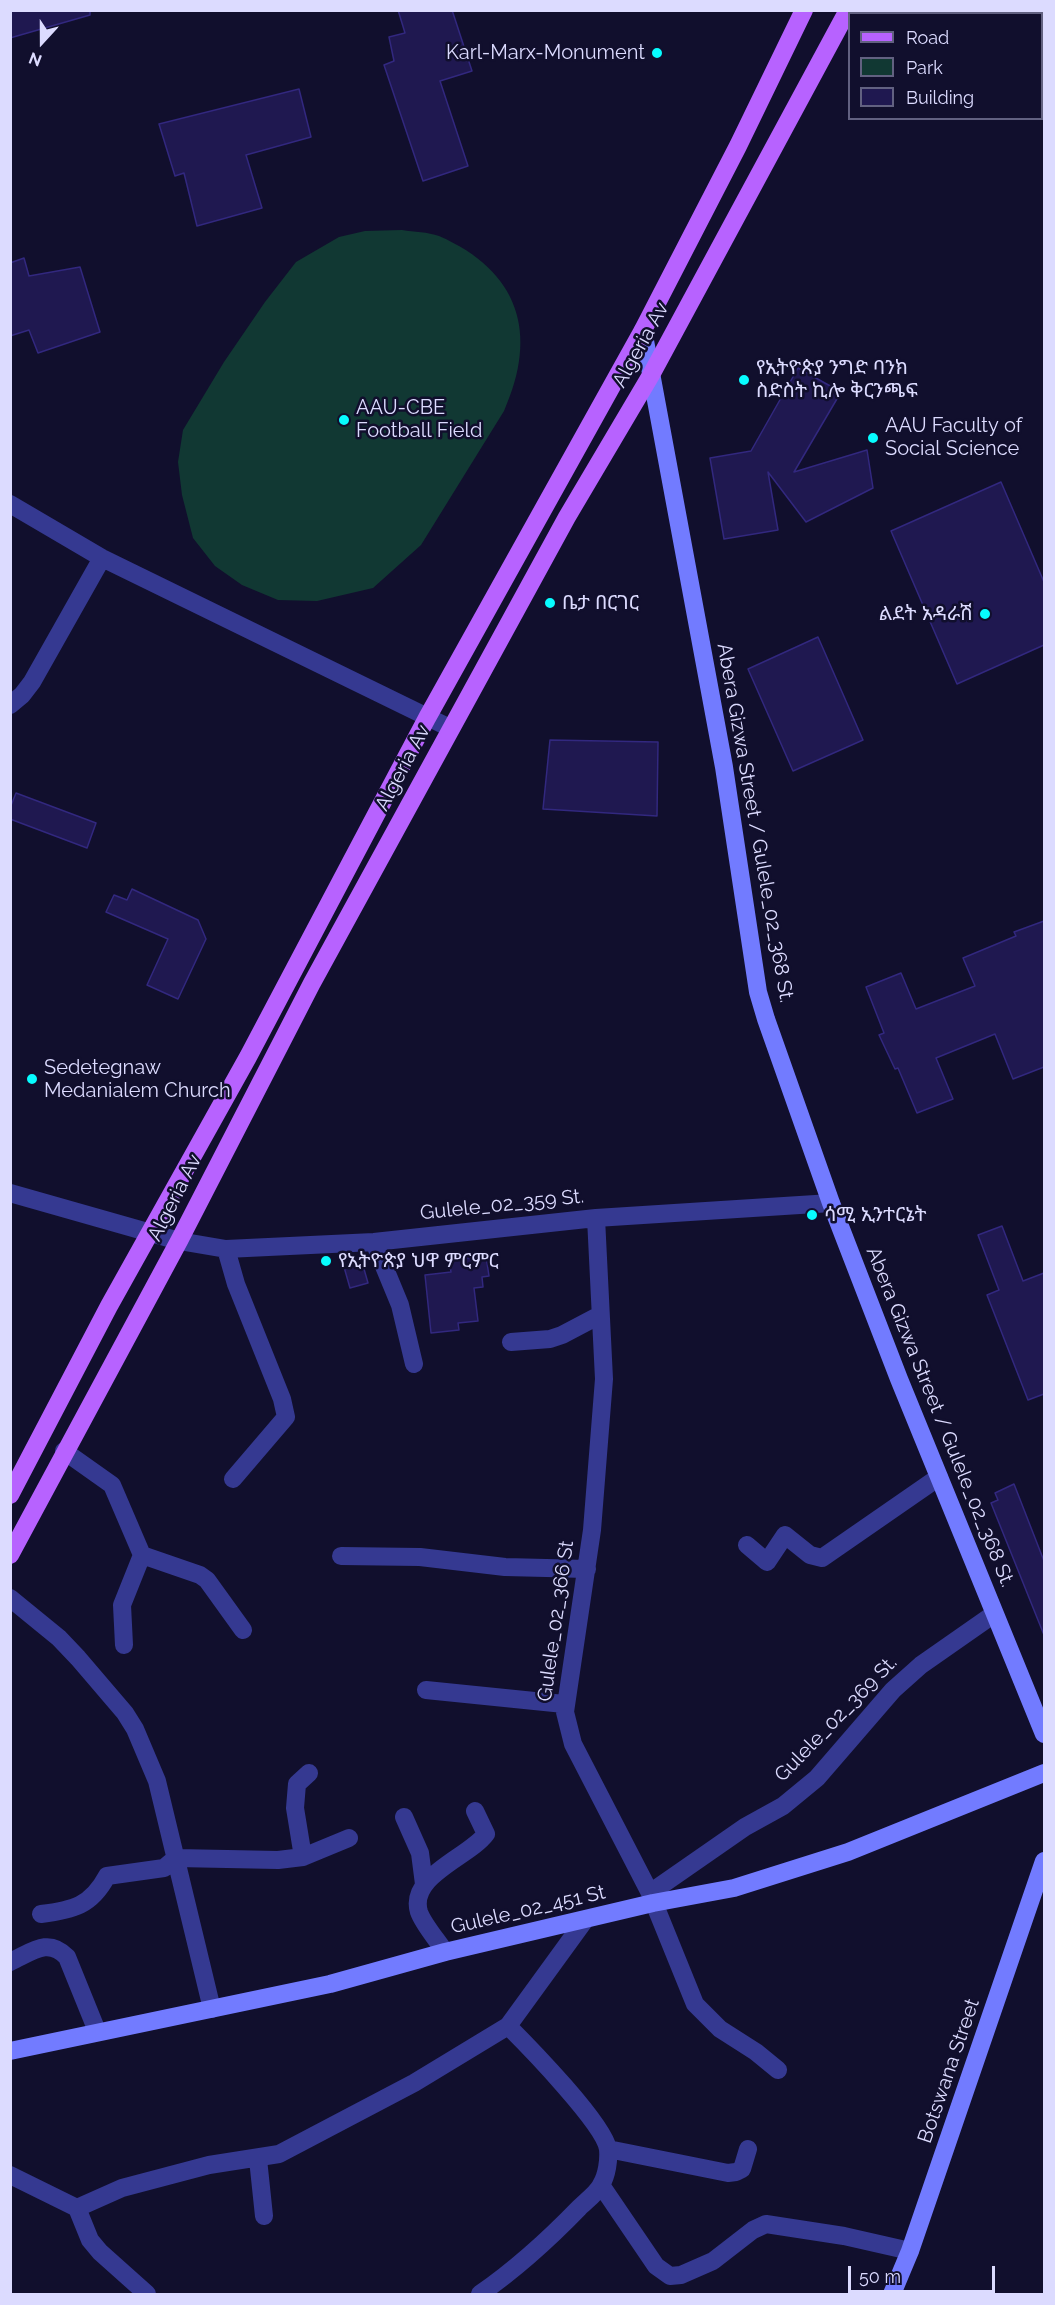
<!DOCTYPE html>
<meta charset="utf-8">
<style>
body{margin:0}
#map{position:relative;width:1055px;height:2305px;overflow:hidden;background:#110f2d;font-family:Raleway,sans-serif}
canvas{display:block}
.frame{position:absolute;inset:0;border:12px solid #dcdbff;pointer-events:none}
.legend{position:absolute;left:848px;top:12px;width:195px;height:108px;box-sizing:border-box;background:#110f2d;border:2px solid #626181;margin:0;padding:8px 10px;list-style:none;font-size:18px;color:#dcdbff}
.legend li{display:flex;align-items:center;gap:12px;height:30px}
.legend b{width:30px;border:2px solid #626181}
.north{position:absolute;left:12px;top:12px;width:60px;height:60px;-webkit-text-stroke:4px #110f2d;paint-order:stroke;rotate:201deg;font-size:16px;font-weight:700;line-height:24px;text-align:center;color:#dcdbff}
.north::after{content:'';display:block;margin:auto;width:21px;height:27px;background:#dcdbff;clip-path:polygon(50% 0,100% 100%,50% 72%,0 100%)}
.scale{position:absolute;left:848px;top:2266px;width:147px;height:27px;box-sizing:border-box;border:3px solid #dcdbff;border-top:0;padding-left:8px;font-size:18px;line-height:21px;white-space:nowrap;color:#dcdbff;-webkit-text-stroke:4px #110f2d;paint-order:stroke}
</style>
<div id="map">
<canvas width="1055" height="2305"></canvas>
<div class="frame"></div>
<ul class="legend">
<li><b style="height:8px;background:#b762ff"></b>Road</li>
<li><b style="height:16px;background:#113833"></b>Park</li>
<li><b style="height:16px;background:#1f1850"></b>Building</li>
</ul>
<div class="north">N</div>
<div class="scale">50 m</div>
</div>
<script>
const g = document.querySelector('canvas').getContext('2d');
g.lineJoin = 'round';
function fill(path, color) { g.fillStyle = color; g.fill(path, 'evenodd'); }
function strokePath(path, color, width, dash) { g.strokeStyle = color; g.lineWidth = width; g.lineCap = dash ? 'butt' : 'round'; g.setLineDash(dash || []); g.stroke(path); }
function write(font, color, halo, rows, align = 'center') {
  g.font = font + ' Raleway,"Noto Sans Ethiopic",sans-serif'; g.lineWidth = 5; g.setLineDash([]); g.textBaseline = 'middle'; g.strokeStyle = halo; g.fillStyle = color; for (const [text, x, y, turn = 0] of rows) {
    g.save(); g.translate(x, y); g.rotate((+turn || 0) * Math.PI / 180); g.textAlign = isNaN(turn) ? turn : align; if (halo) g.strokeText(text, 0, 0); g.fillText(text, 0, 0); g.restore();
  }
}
const green = new Path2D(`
 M402 230C414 232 428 232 439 236 519 271 539 333 504 411L421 545 373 588 317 601 278 600 242 585 215 566 193 538 182 495 178 462 183 430 224 362 265 302 296 262 339 237 365 231Z`);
const building = new Path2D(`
 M10 10H90V15L10 38Z
 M398 10H452L472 71 440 81 468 166 423 181 384 65 394 61 389 37 405 33Z
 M299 89 311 137 246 155 262 208 197 226 184 173 175 176 159 124Z
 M24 258 29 276 80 267 100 332 38 353 29 330 10 336V263Z
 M798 368 841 392 794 472 867 450 873 488 806 522 768 472 778 530 724 539 710 458 751 451Z
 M1001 482 1044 582V645L957 684 891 531Z
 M818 637 863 740 793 771 748 669Z
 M550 740 658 742 657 816 543 809Z
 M16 793 96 823 87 848 10 819V808Z
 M132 889 198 920 206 939 178 999 147 985 168 939 106 912 114 895 127 900Z
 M1044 921V1067L1013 1079 995 1034 936 1058 953 1099 917 1113 898 1068 895 1069 879 1035 884 1033 866 987 901 973 916 1009 975 986 963 958 1016 936 1014 932Z
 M1002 1226 1023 1281 1044 1273V1394L1028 1400 987 1295 999 1290 978 1235Z
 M486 1256 489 1276 482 1277 483 1287 474 1288 478 1321 458 1323 459 1330 431 1333 425 1275 451 1272 449 1260Z
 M362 1262 368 1283 350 1288 344 1267Z
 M1014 1484 1044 1561V1635L991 1503 998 1500 995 1493Z`);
const street = new Path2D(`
 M10 504 102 558 450 728
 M10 705 22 695 32 682 102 558
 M10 1193 179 1241 226 1249 374 1242 596 1218 831 1203
 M596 1218 604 1379 592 1530 565 1712 573 1744 650 1893 695 2004 720 2029 756 2052 778 2070
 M374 1242 400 1305 414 1364
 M226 1249 236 1284 282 1399 286 1417 233 1479
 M511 1342 550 1339 562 1335 600 1315
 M64 1451 112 1485 142 1555 122 1605 124 1645
 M747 1545 767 1562 785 1535 810 1555 822 1558 939 1477
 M142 1555 200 1575 207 1580 243 1630
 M341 1556 420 1557 505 1567 587 1569
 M10 1598 59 1638 78 1658 125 1713 135 1729 157 1781 212 2009
 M426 1690 564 1704
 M404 1817 420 1853 424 1884
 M303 1857 295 1808 297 1784 309 1773
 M650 1893 745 1827 783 1806 817 1778 893 1690 921 1665 994 1614
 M41 1914C73 1910 91 1906 107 1876L164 1868 176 1858 278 1860 303 1857 349 1838
 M445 1952C438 1941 423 1924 419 1912 408 1876 469 1857 486 1834L475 1811
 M10 1962C32 1952 48 1937 67 1957L97 2031
 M608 2149 728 2173 736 2172 742 2169 748 2149
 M258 2159 264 2216
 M10 2175 77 2208 122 2188 209 2165 279 2154 414 2083 508 2026 585 1920
 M601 2185 656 2266 670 2276 681 2275 713 2261 753 2230 766 2224 844 2236 910 2251
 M77 2208 90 2240 100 2252 147 2294
 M480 2294C516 2269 549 2239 579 2208 586 2201 597 2193 601 2185 607 2175 609 2160 608 2149 604 2124 529 2047 508 2026`);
const secondary = new Path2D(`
 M643 330 724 767 758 992 766 1019 831 1203 899 1379 1044 1734
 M10 2051 330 1984 445 1952 653 1903 734 1888 848 1852 1044 1773
 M892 2294 910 2251 1044 1861`);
const primary = new Path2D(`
 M10 1495 109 1306 248 1057 427 718 643 330 738 146 804 10
 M10 1555 179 1241 312 983 567 517 651 375 848 10`);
const markers = [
 [657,53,6,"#07fcff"],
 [744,380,6,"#07fcff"],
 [344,420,6,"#07fcff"],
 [873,438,6,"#07fcff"],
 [550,603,6,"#07fcff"],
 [985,614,6,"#07fcff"],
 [32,1079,6,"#07fcff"],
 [812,1215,6,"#07fcff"],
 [326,1261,6,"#07fcff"]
];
const poiNames = [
 ["Karl-Marx-Monument",645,53,"right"],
 ["የኢትዮጵያ ንግድ ባንክ",756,368],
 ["ስድስት ኪሎ ቅርንጫፍ",756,391],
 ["AAU-CBE",356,408],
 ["Football Field",356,431],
 ["AAU Faculty of",885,426],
 ["Social Science",885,449],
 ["ቤታ በርገር",562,603],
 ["ልደት አዳራሽ",973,614,"right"],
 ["Sedetegnaw",44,1068],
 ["Medanialem Church",44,1091],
 ["ሳሚ ኢንተርኔት",824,1215],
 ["የኢትዮጵያ ህዋ ምርምር",338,1261]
];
const streetNames = [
 ["Algeria Av",641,345,-61],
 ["Algeria Av",403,768,-62],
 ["Abera Gizwa Street / Gulele_02_368 St.",755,823,80],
 ["Algeria Av",175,1198,-63],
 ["Gulele_02_359 St.",502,1205,-6],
 ["Abera Gizwa Street / Gulele_02_368 St.",940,1417,68],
 ["Gulele_02_366 St",556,1621,-82],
 ["Gulele_02_369 St.",836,1719,-46],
 ["Gulele_02_451 St",528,1910,-13],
 ["Botswana Street",949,2071,-71]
];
fill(green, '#113833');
fill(building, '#1f1850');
strokePath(building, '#32287f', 1.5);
strokePath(street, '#353991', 18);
strokePath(secondary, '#727bff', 18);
strokePath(primary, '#b762ff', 18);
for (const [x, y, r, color] of markers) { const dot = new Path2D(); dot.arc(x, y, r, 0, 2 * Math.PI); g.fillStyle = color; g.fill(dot); strokePath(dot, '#110f2d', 2); }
write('20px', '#dcdbff', '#110f2d', poiNames, 'left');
write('20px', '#dcdbff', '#110f2d', streetNames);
</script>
